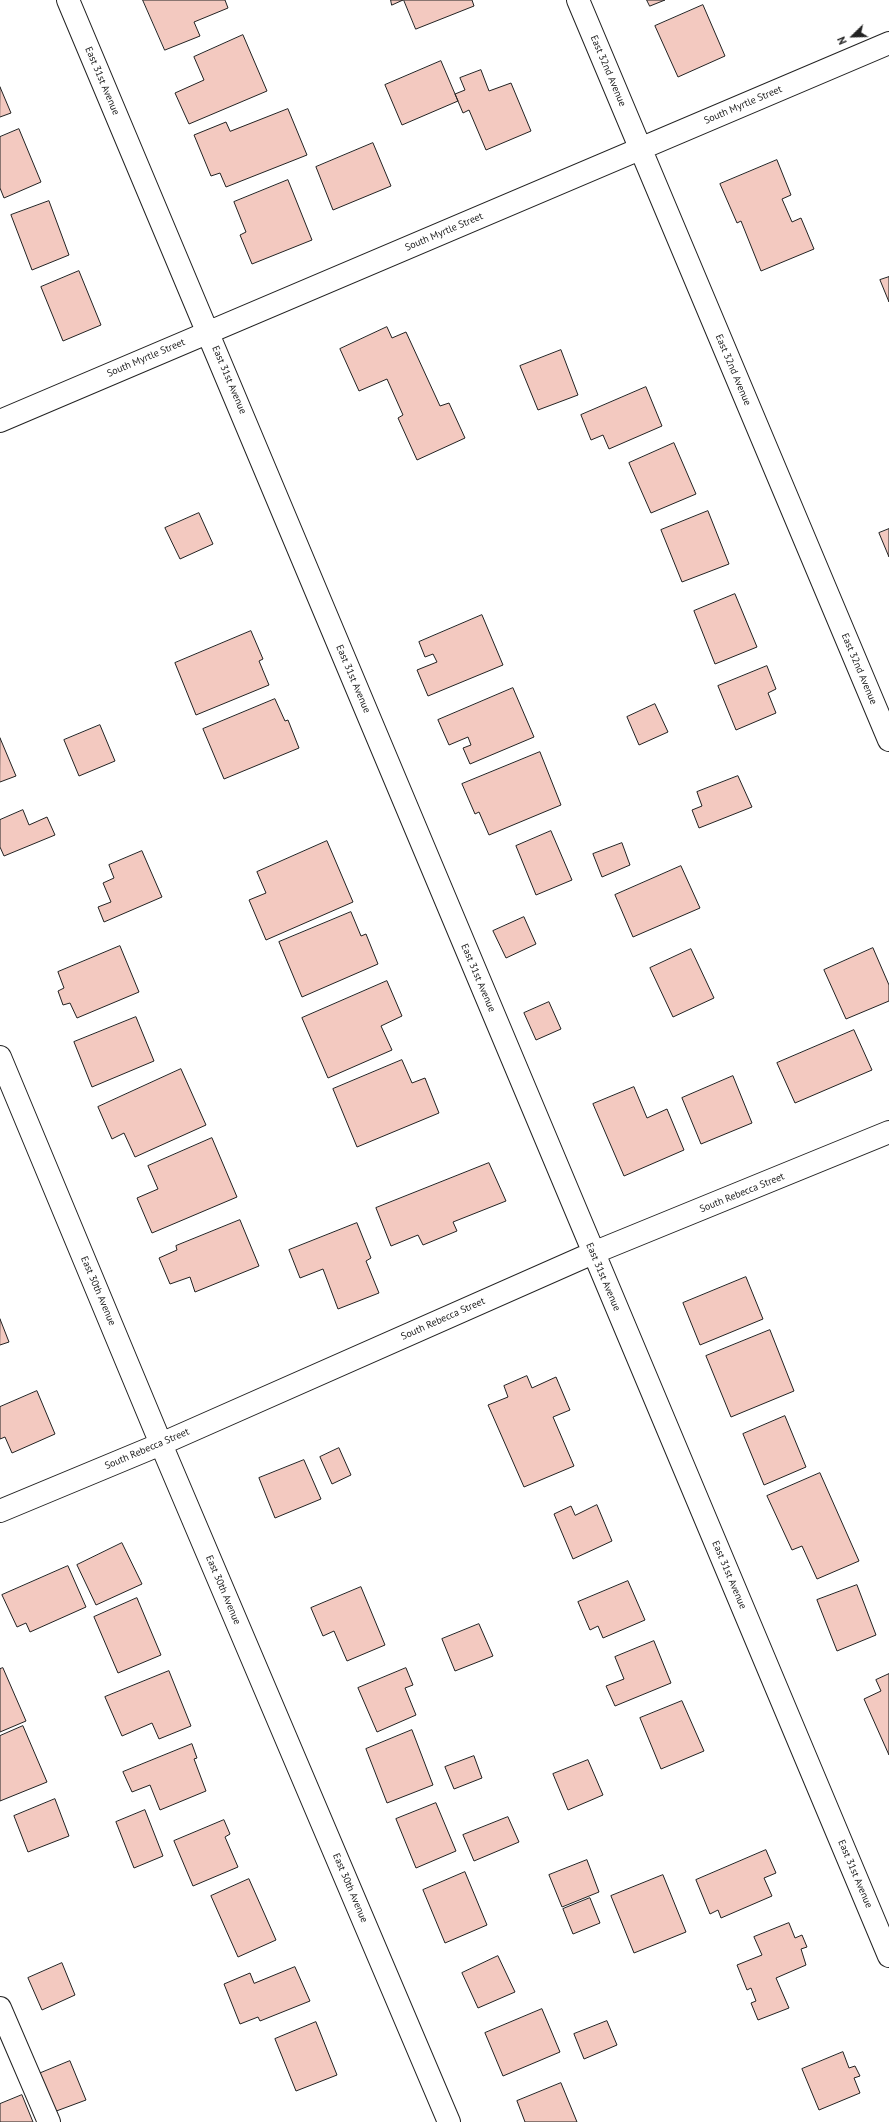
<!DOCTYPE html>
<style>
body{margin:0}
#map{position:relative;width:889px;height:2122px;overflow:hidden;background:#fff;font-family:"PT Sans",sans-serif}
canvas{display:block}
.north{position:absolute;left:833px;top:16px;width:40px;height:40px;-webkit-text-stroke:3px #fff;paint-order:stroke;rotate:247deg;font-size:11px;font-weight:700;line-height:16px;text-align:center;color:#222}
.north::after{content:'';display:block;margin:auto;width:14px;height:18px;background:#222;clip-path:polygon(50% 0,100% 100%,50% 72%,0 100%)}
</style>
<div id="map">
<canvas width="889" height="2122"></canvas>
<div class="north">N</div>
</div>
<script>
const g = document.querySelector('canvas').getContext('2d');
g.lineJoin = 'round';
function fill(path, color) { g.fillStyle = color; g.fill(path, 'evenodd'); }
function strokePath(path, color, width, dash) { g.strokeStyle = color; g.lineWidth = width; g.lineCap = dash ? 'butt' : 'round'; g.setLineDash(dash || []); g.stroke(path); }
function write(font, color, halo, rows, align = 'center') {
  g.font = font + ' "PT Sans",sans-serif'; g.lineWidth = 3; g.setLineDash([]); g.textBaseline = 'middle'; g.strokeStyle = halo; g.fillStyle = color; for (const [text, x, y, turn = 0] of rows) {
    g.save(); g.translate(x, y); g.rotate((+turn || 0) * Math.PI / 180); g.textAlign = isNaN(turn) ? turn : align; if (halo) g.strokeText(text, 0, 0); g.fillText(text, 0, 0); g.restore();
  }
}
const building = new Path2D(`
 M143 0H225L228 8 194 22 200 36 165 50Z
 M391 0H403L392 5Z
 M404 0H472L474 6 416 29Z
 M647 0H665L650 6Z
 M703 5 725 56 678 77 655 26Z
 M243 35 267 91 189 124 175 93 204 80 194 57Z
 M441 61 458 101 402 125 385 85Z
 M481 70 489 91 511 83 531 131 486 150 469 110 463 113 455 94 465 90 460 78Z
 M0 87 11 113 0 117Z
 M288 109 307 155 226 187 220 173 211 176 194 135 226 122 230 131Z
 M19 129 41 182 4 198 0 188V137Z
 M373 143 391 186 333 210 316 167Z
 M777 160 791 195 782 199 792 222 801 218 814 249 761 271 741 221 737 223 720 184Z
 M288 180 312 240 252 264 240 235 246 232 234 202Z
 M49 201 69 255 32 270 11 215Z
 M79 271 101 325 63 341 41 287Z
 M889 277V302L880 280Z
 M387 327 392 338 406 332 440 406 449 403 465 438 417 460 398 418 403 415 387 379 359 391 340 349Z
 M561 350 578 395 538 410 520 366Z
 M646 387 662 426 609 449 603 435 591 440 581 415Z
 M674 443 696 494 651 513 629 463Z
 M708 511 729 564 682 582 661 530Z
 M199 513 213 544 180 559 165 528Z
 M889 529V557L879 533Z
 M735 594 757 647 715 664 694 611Z
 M482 615 503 665 428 696 417 670 437 662 433 654 425 657 419 642Z
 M251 631 263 659 259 661 269 685 196 715 175 663Z
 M767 666 776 689 768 693 776 713 736 730 718 686Z
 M513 688 534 737 470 764 463 748 471 745 468 737 449 745 438 720Z
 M275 699 285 721 288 720 299 748 224 779 203 729Z
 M655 704 668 732 639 745 627 717Z
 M100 725 115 761 79 776 64 740Z
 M0 738 16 776 0 782Z
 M540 752 561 805 489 835 479 812 475 814 462 784Z
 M738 776 752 807 699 828 692 810 702 806 697 792Z
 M23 810 29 825 47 817 55 835 4 856 0 847V820Z
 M551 831 572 880 536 895 516 846Z
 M327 841 353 902 266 940 249 900 266 893 257 872Z
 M622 843 630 865 602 877 593 854Z
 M142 851 162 897 104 922 98 907 111 902 103 883 114 878 109 865Z
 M681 866 700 908 633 937 615 895Z
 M351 912 361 936 366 934 378 964 302 997 279 942Z
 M524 917 536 944 506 958 493 931Z
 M120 946 139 992 77 1018 70 1003 63 1005 58 991 64 988 58 972Z
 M873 948 889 985V1001L846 1019 824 970Z
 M691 949 714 998 673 1017 650 968Z
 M387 981 402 1016 381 1026 392 1050 328 1078 302 1018Z
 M549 1002 561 1029 536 1040 524 1013Z
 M136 1017 154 1061 92 1087 74 1042Z
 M854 1030 872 1070 795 1103 777 1063Z
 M402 1060 412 1083 425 1078 439 1113 357 1147 333 1089Z
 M181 1069 206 1125 135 1157 124 1133 112 1139 98 1107Z
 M733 1076 752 1123 701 1144 682 1098Z
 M634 1087 647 1118 667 1109 684 1150 624 1176 593 1104Z
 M212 1138 237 1197 152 1233 137 1198 158 1189 148 1166Z
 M489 1163 506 1201 453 1222 457 1231 423 1245 418 1235 391 1246 376 1208Z
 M240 1220 259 1266 195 1292 190 1277 170 1284 159 1258 177 1250 176 1246Z
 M357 1223 371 1258 366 1261 379 1293 338 1309 323 1269 300 1278 289 1250Z
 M746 1277 763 1319 700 1345 683 1303Z
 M0 1319 9 1342 0 1345Z
 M770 1330 794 1391 731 1417 706 1356Z
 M527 1376 532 1388 556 1377 570 1410 553 1417 574 1466 524 1487 488 1405 508 1397 504 1386Z
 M37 1391 55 1434 12 1453 5 1437 0 1439V1407Z
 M785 1416 806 1467 764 1485 743 1434Z
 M339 1448 351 1475 332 1484 320 1457Z
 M304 1460 321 1499 275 1518 259 1478Z
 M820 1473 859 1561 817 1579 802 1546 792 1550 767 1496Z
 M597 1505 612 1541 573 1559 554 1514 571 1506 575 1515Z
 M122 1543 142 1584 96 1605 77 1565Z
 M68 1566 86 1607 30 1632 26 1623 17 1627 2 1595Z
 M628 1581 645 1620 603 1638 598 1626 590 1630 578 1602Z
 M857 1585 876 1635 837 1651 817 1600Z
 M361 1587 385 1645 347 1661 334 1631 323 1636 311 1608Z
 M137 1598 161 1655 118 1673 94 1617Z
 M479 1624 493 1656 455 1671 442 1639Z
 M654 1641 671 1683 615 1706 606 1686 624 1679 615 1657Z
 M3 1668 26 1721 0 1732V1669Z
 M406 1668 413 1685 405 1688 416 1715 377 1732 358 1688Z
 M169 1671 191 1726 159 1739 152 1723 122 1736 105 1697Z
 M889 1674V1755L864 1699 881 1691 876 1680Z
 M682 1701 704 1751 661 1769 640 1718Z
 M23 1726 47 1782 0 1801V1736Z
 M412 1730 433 1785 387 1803 366 1749Z
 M192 1744 197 1758 194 1759 206 1791 160 1810 150 1785 132 1792 123 1772Z
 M474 1756 482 1778 454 1789 445 1767Z
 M588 1760 603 1795 568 1810 553 1774Z
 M55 1799 69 1836 28 1852 14 1816Z
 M436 1803 456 1851 416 1868 396 1819Z
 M145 1810 163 1856 134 1868 116 1822Z
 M508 1817 519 1842 474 1861 463 1835Z
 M224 1820 230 1834 225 1837 238 1867 193 1886 174 1841Z
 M766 1850 776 1873 764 1878 772 1896 721 1918 718 1910 710 1914 696 1880Z
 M587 1860 599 1892 562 1907 549 1875Z
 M465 1872 487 1925 445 1943 423 1890Z
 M663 1875 686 1932 634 1953 611 1896Z
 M249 1879 276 1940 238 1957 211 1896Z
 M590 1898 600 1923 573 1934 563 1909Z
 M789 1923 795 1938 802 1935 807 1947 801 1949 806 1965 776 1978 789 2008 758 2020 751 2003 756 2001 751 1988 747 1990 737 1965 762 1955 754 1937Z
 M498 1956 515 1992 478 2008 462 1973Z
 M62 1963 75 1995 42 2010 28 1978Z
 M295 1967 310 2001 260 2021 258 2017 240 2024 224 1984 250 1973 254 1983Z
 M542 2009 560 2052 503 2076 485 2033Z
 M607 2021 617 2045 584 2059 574 2034Z
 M316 2022 337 2075 296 2091 275 2039Z
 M843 2052 849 2068 855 2066 860 2076 854 2078 860 2093 819 2110 802 2069Z
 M70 2061 86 2100 51 2113 36 2075Z
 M561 2083 577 2122H525L517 2101Z
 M22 2095 33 2122H0V2104Z`);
const minor = new Path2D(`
 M68 0 889 1956
 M578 0 889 740
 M0 421 889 43
 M0 1057 161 1444 449 2122
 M0 1511 161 1444 593 1253 889 1132
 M0 2008 49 2122`);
const streetNames = [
 ["East 32nd Avenue",608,71,67],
 ["East 31st Avenue",102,81,67],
 ["South Myrtle Street",743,105,-23],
 ["South Myrtle Street",444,232,-23],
 ["South Myrtle Street",146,358,-23],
 ["East 32nd Avenue",733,370,67],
 ["East 31st Avenue",229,380,67],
 ["East 32nd Avenue",859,669,67],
 ["East 31st Avenue",353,679,67],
 ["East 31st Avenue",478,978,67],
 ["South Rebecca Street",742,1193,-22],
 ["East 31st Avenue",603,1277,67],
 ["East 30th Avenue",98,1291,67],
 ["South Rebecca Street",443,1319,-24],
 ["South Rebecca Street",147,1449,-23],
 ["East 31st Avenue",729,1575,67],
 ["East 30th Avenue",223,1590,67],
 ["East 31st Avenue",855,1874,67],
 ["East 30th Avenue",350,1888,67]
];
fill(building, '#f3c9c0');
strokePath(building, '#222', 1);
strokePath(minor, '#222', 24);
strokePath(minor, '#fff', 22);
write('10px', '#222', '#fff', streetNames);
</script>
